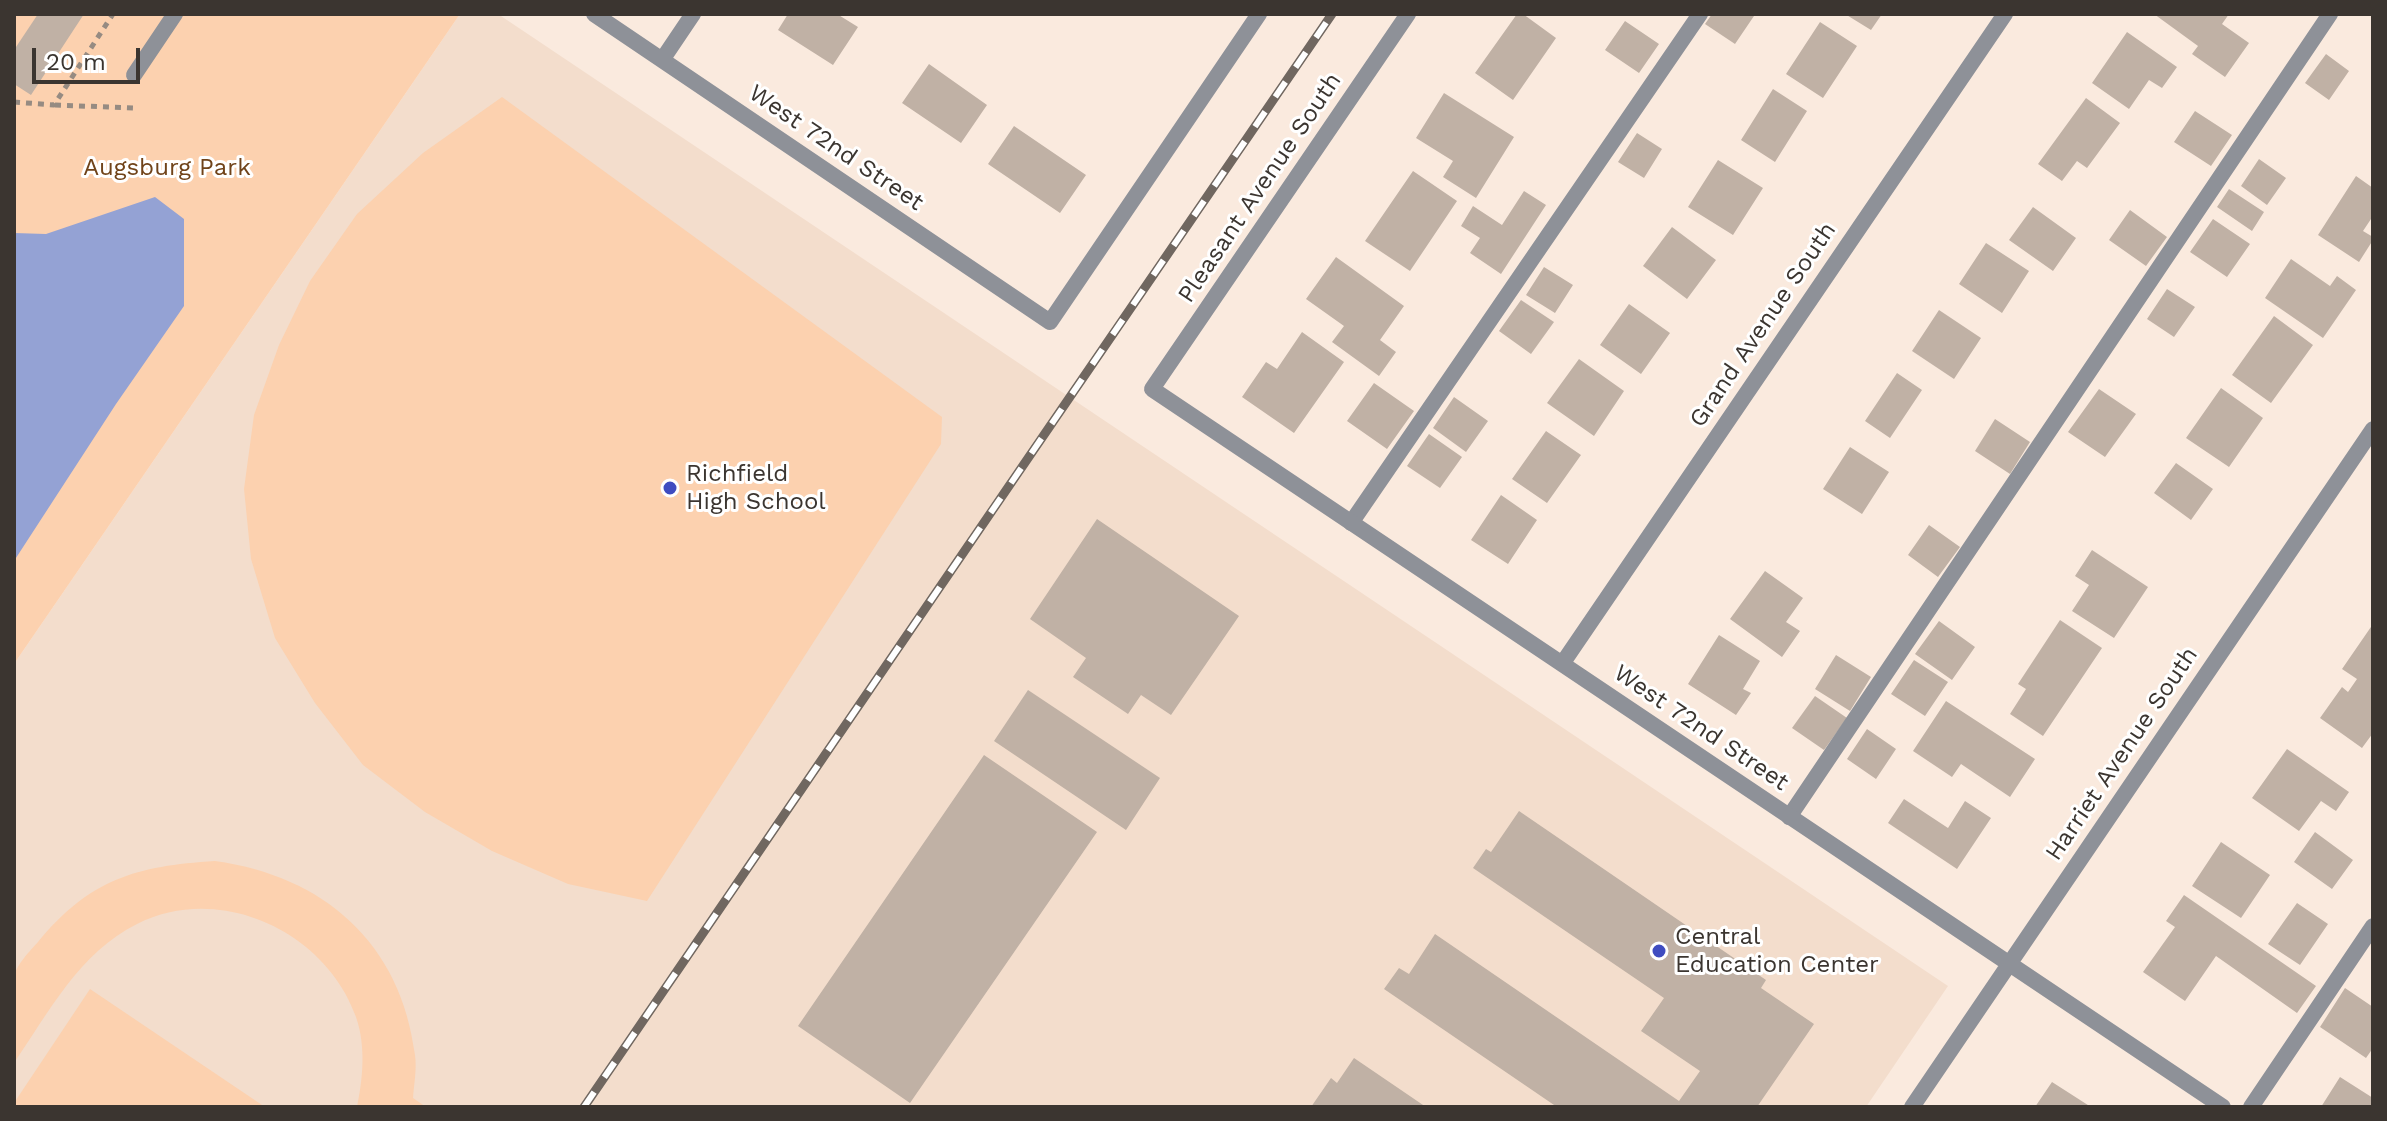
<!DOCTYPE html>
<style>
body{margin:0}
#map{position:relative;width:2387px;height:1121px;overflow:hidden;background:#faeade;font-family:"Work Sans",sans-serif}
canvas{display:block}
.frame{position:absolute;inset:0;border:16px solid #3b3530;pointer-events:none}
.scale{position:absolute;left:32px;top:48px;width:108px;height:36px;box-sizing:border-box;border:4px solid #3b3530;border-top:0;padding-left:10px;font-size:24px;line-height:28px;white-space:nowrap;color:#3b3530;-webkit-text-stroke:6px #fff;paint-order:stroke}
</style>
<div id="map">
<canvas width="2387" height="1121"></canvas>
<div class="frame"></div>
<div class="scale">20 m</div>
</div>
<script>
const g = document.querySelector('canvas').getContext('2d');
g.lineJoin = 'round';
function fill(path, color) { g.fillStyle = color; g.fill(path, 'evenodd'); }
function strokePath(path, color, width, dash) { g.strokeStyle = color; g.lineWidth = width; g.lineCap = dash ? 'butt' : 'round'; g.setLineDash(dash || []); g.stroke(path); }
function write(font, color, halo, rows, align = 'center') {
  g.font = font + ' "Work Sans",sans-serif'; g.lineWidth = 6; g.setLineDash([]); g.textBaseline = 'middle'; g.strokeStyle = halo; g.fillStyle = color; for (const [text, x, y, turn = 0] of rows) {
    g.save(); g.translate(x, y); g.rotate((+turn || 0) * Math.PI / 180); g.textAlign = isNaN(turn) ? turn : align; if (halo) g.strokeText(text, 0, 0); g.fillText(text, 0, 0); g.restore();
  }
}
const built = new Path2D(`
 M460 14H498L1948 986 1866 1107H14V664Z`);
const green = new Path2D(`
 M14 14H460L14 664Z
 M502 97 942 417 941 444 647 901 568 884 492 851 425 812 363 765 315 703 275 638 251 559 244 489 254 415 279 345 310 281 357 214 423 153Z
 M215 861C324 876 401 943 415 1055 417 1069 414 1084 413 1098L426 1107H357C363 1078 366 1046 356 1017 326 932 220 882 137 924 79 953 49 1012 14 1063 14 1038 10 1000 14 977 16 965 30 951 38 942 90 879 136 866 215 861Z
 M90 989 265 1107H14V1103Z`);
const water = new Path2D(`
 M155 197 184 219V306L116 404 14 561V233L46 234Z`);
const building = new Path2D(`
 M38 14H84L31 95 14 84V50Z
 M788 14H837L858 27 833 65 778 30Z
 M1517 14H1523L1556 38 1513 100 1475 73Z
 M1712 14H1751L1754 16 1735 44 1705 24Z
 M1845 14H1882L1871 30Z
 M2154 14H2229L2222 24 2249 43 2225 77 2192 54 2198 46Z
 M1625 21 1659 44 1639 73 1605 50Z
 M1820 22 1857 46 1823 98 1786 74Z
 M2127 32 2177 67 2162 88 2149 80 2129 109 2092 83Z
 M2326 54 2349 71 2329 100 2305 83Z
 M929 64 987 105 961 143 902 103Z
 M1773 89 1807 111 1775 162 1741 140Z
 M1444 93 1514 137 1476 198 1443 177 1453 161 1416 138Z
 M2086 98 2120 123 2087 168 2077 161 2062 181 2038 164Z
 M2195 111 2232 135 2211 166 2174 142Z
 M1014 126 1086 175 1060 213 988 164Z
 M1637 133 1662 149 1644 178 1618 162Z
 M2259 159 2286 178 2267 205 2241 186Z
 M1718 160 1763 188 1733 235 1688 207Z
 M1413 171 1457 201 1410 271 1365 241Z
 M2356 176 2373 188V216L2363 231 2373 237V240L2359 262 2318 235Z
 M2229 189 2264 212 2252 231 2217 207Z
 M1524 191 1546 205 1501 274 1470 253 1480 238 1461 226 1473 206 1502 225Z
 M2033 207 2076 238 2053 271 2009 240Z
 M2130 210 2167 237 2146 266 2109 240Z
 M2213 219 2250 244 2227 277 2190 252Z
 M1672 227 1716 260 1687 299 1643 266Z
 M1986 243 2029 271 2002 313 1959 284Z
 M1336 257 1404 306 1380 340 1396 352 1379 376 1332 342 1344 326 1306 299Z
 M2291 259 2330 286 2337 276 2356 290 2323 338 2265 298Z
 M1544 267 1573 285 1555 313 1526 295Z
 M2167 289 2195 307 2174 337 2147 319Z
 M1521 300 1554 322 1531 354 1499 331Z
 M1629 304 1670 333 1641 374 1600 345Z
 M1939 310 1981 338 1954 379 1912 351Z
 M2274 316 2313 345 2271 403 2232 375Z
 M1302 332 1344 362 1294 433 1242 397 1266 362 1277 369Z
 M1579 359 1624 391 1594 436 1547 403Z
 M1897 373 1922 390 1890 438 1865 421Z
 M1374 383 1414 411 1387 449 1347 421Z
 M2221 388 2263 418 2229 467 2186 438Z
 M2099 389 2136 414 2105 457 2068 432Z
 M1454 397 1488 421 1466 452 1433 428Z
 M1995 419 2030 442 2010 474 1975 451Z
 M1546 431 1581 455 1547 503 1512 479Z
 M1429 434 1462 457 1440 488 1407 466Z
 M1850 447 1889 472 1862 514 1823 489Z
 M2176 463 2213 489 2191 520 2154 493Z
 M1501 495 1537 520 1508 564 1471 540Z
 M1097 519 1239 616 1171 715 1141 695 1128 714 1073 677 1086 658 1030 619Z
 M1929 525 1960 547 1938 577 1908 555Z
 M2092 550 2148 587 2114 638 2072 611 2089 585 2075 576Z
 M1765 571 1803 598 1786 622 1800 631 1782 657 1730 619Z
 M2060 620 2102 648 2043 736 2010 714 2026 689 2018 684Z
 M1939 621 1975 647 1952 680 1915 654Z
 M2373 624V733L2362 748 2320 718 2342 687 2348 692 2357 679 2342 669Z
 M1719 635 1760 661 1743 689 1751 693 1736 715 1688 684Z
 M1836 655 1871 677 1850 711 1815 689Z
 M1914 660 1948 682 1925 716 1891 694Z
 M1028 690 1160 778 1126 830 994 741Z
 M1815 696 1847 718 1824 750 1792 728Z
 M1946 701 2035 759 2010 797 1961 764 1952 777 1913 751Z
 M1867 729 1896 749 1876 779 1847 759Z
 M2287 749 2349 792 2336 811 2321 801 2299 831 2252 798Z
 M984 755 1097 832 910 1103 798 1026Z
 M1904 799 1948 828 1965 801 1991 818 1957 869 1888 823Z
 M1519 811 1766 980 1761 988 1814 1024 1757 1107H1557L1384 989 1399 968 1409 974 1435 934 1679 1101 1700 1071 1641 1031 1664 998 1473 868 1486 849 1491 852Z
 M2315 832 2353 860 2332 889 2294 862Z
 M2221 842 2270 875 2241 918 2192 886Z
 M2184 895 2316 986 2297 1013 2216 956 2185 1001 2143 972 2175 927 2166 921Z
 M2297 903 2328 924 2300 965 2268 944Z
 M2345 988 2373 1007V1048L2366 1058 2320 1027Z
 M1354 1058 1426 1107H1311L1331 1078 1337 1083Z
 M2340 1077 2373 1098V1107H2321Z
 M2052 1082 2091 1107H2035Z`);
const path = new Path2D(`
 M14 102 54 105 113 14
 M55 105 134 108`);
const lane = new Path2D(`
 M134 75 175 14
 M1351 523 1700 14
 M1789 817 2330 14
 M2251 1107 2373 926`);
const street = new Path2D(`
 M594 14 1050 322 1259 14
 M1408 14 1152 389 2223 1107
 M662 60 693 14
 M1562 664 2005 14
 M1912 1107 2373 429`);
const rail = new Path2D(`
 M584 1107 1332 14`);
const markers = [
 [670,488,8,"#3f4cc0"],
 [1659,951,8,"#3f4cc0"]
];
const streetNames = [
 ["West 72nd Street",836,148,34],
 ["Pleasant Avenue South",1260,188,-56],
 ["Grand Avenue South",1763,325,-56],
 ["West 72nd Street",1701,728,34],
 ["Harriet Avenue South",2122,754,-56]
];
const parkNames = [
 ["Augsburg Park",167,168]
];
const poiNames = [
 ["Richfield",686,474],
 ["High School",686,502],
 ["Central",1675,937],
 ["Education Center",1675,965]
];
fill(built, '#f3ddcc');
fill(green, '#fcd1af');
fill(water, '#94a2d4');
fill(building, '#c0b1a5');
strokePath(path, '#968b82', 5, [6, 6]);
strokePath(lane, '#8e9198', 16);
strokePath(street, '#8e9198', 16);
strokePath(rail, '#706760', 9);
strokePath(rail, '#fff', 6, [18]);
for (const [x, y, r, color] of markers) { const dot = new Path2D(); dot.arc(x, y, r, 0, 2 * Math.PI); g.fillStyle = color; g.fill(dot); strokePath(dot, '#fff', 3); }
write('24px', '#3b3530', '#fff', streetNames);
write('24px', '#704319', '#fff', parkNames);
write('24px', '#3b3530', '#fff', poiNames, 'left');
</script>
